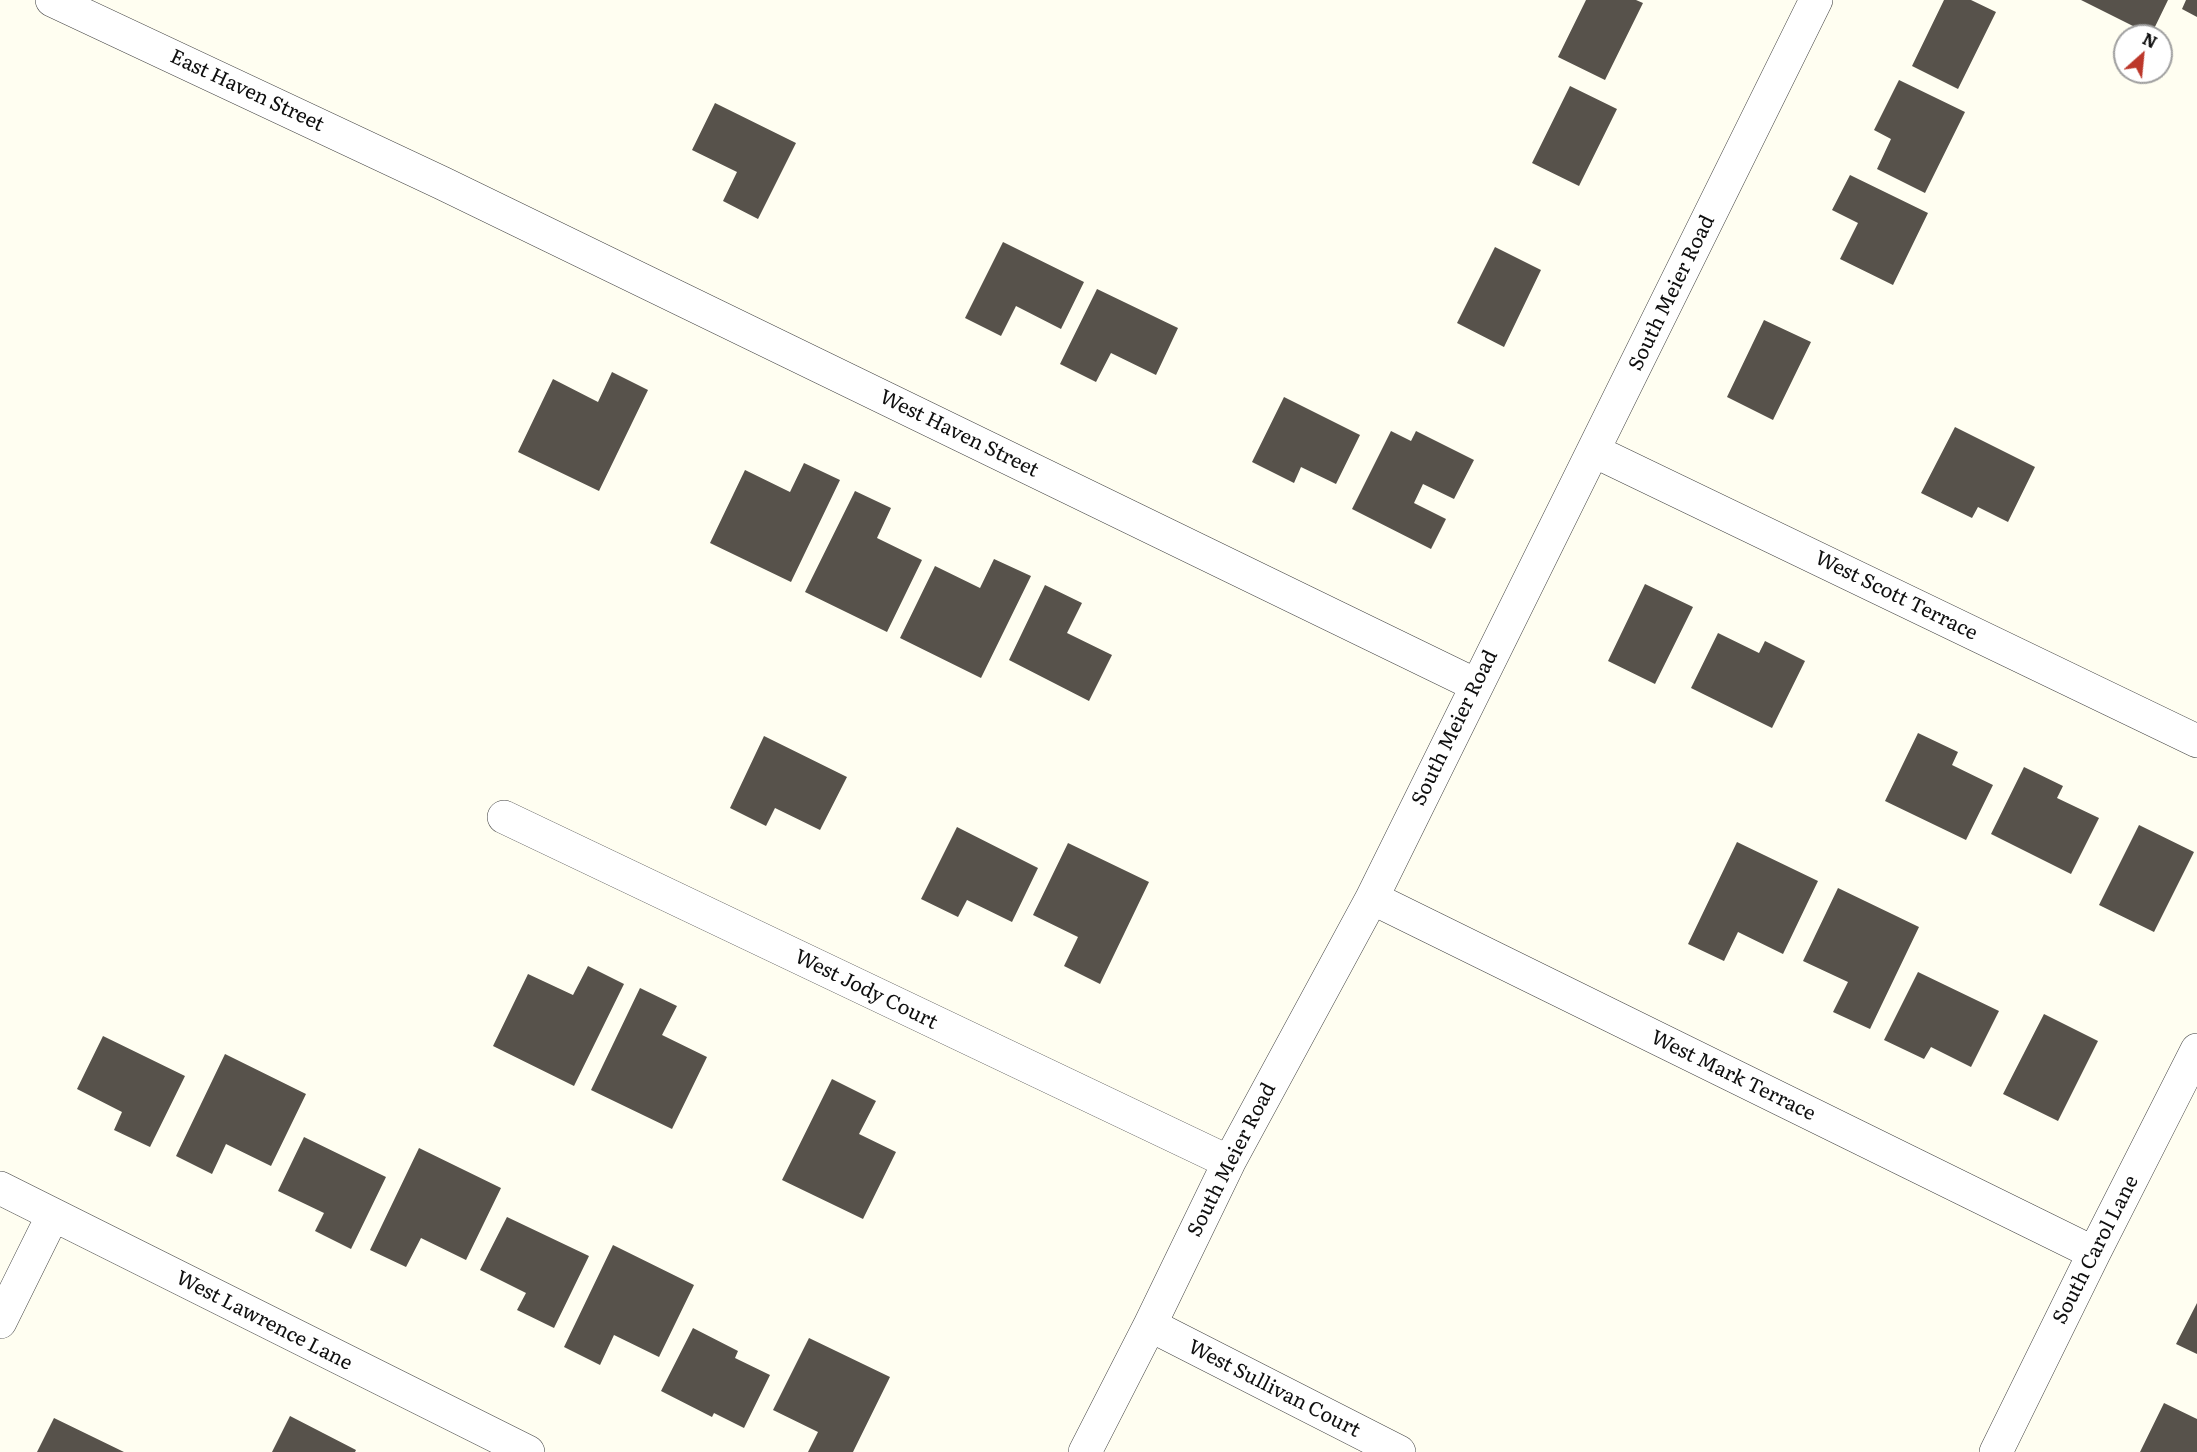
<!DOCTYPE html>
<style>
body{margin:0}
#map{position:relative;width:2197px;height:1452px;overflow:hidden;background:#fffef1;font-family:Literata,serif}
canvas{display:block}
.north{position:absolute;left:2113px;top:24px;width:60px;height:60px;box-sizing:border-box;background:#fff;border:2px solid #9f9f9f;border-radius:50%;rotate:27deg;font-size:16px;font-weight:700;line-height:24px;text-align:center;color:#0f0f0f}
.north::after{content:'';display:block;margin:auto;width:21px;height:27px;background:#bc372a;clip-path:polygon(50% 0,100% 100%,50% 72%,0 100%)}
</style>
<div id="map">
<canvas width="2197" height="1452"></canvas>
<div class="north">N</div>
</div>
<script>
const g = document.querySelector('canvas').getContext('2d');
g.lineJoin = 'round';
function fill(path, color) { g.fillStyle = color; g.fill(path, 'evenodd'); }
function strokePath(path, color, width, dash) { g.strokeStyle = color; g.lineWidth = width; g.lineCap = dash ? 'butt' : 'round'; g.setLineDash(dash || []); g.stroke(path); }
function write(font, color, halo, rows, align = 'center') {
  g.font = font + ' Literata,serif'; g.lineWidth = 6; g.setLineDash([]); g.textBaseline = 'middle'; g.strokeStyle = halo; g.fillStyle = color; for (const [text, x, y, turn = 0] of rows) {
    g.save(); g.translate(x, y); g.rotate((+turn || 0) * Math.PI / 180); g.textAlign = isNaN(turn) ? turn : align; if (halo) g.strokeText(text, 0, 0); g.fillText(text, 0, 0); g.restore();
  }
}
const building = new Path2D(`
 M1586 0H1636L1643 3 1605 80 1558 57Z
 M1944 0H1971L1996 12 1958 89 1912 66Z
 M2081 0H2168L2151 35Z
 M2186 0H2197V17L2182 9Z
 M1899 80 1965 112 1925 193 1877 169 1891 139 1874 130Z
 M1570 86 1617 109 1579 186 1532 163Z
 M715 103 796 143 758 219 723 201 737 172 692 150Z
 M1850 175 1928 213 1893 285 1840 259 1858 223 1832 210Z
 M1003 242 1084 282 1061 329 1016 306 1001 336 965 318Z
 M1495 247 1541 270 1504 347 1457 323Z
 M1097 289 1178 328 1156 375 1111 353 1096 382 1060 364Z
 M1764 320 1811 342 1773 420 1727 397Z
 M612 372 648 390 599 491 518 452 553 379 598 402Z
 M1284 397 1360 435 1336 484 1301 467 1294 483 1252 462Z
 M1955 427 2035 467 2008 522 1978 507 1972 518 1921 493Z
 M1391 431 1411 441 1416 431 1474 460 1454 499 1423 484 1414 503 1446 519 1431 549 1352 509Z
 M804 463 840 480 791 582 710 543 745 470 790 492Z
 M855 491 891 508 877 538 922 560 887 632 805 592Z
 M994 559 1031 576 981 678 900 638 935 566 980 588Z
 M1645 584 1693 607 1655 684 1608 661Z
 M1045 585 1082 603 1067 633 1112 655 1089 701 1009 660Z
 M1718 633 1759 653 1765 641 1805 661 1772 728 1691 688Z
 M1918 733 1958 752 1952 765 1993 785 1966 840 1885 801Z
 M764 736 847 777 820 830 775 808 766 826 730 808Z
 M2024 767 2063 786 2057 798 2099 818 2071 874 1991 834Z
 M2139 825 2194 852 2154 932 2099 905Z
 M957 827 1038 868 1012 922 967 900 958 917 921 899Z
 M1737 842 1818 881 1783 954 1738 932 1724 961 1688 944Z
 M1068 843 1149 882 1100 984 1064 966 1078 937 1033 915Z
 M1838 888 1919 927 1870 1029 1833 1012 1848 982 1803 961Z
 M588 966 624 984 574 1086 493 1046 528 974 573 995Z
 M1918 972 1999 1011 1971 1067 1931 1047 1924 1059 1884 1040Z
 M640 988 677 1006 662 1035 707 1057 672 1129 591 1090Z
 M2044 1014 2098 1041 2058 1121 2003 1094Z
 M103 1036 185 1076 150 1147 114 1130 122 1112 77 1089Z
 M225 1054 306 1094 271 1166 226 1144 212 1174 176 1156Z
 M832 1079 876 1101 859 1134 896 1152 863 1219 782 1180Z
 M304 1137 386 1177 351 1249 315 1231 324 1213 278 1191Z
 M419 1148 501 1188 466 1260 421 1238 406 1267 370 1250Z
 M507 1217 589 1256 554 1328 517 1310 526 1293 480 1270Z
 M613 1245 694 1285 659 1357 614 1335 600 1365 564 1347Z
 M2197 1303V1354L2176 1344Z
 M693 1328 738 1351 735 1358 770 1375 744 1428 714 1413 712 1417 661 1391Z
 M809 1338 890 1377 853 1452H808L818 1432 773 1410Z
 M2164 1403 2197 1419V1452H2140Z
 M290 1416 356 1450 355 1452H272Z
 M54 1418 124 1452H37Z`);
const minor = new Path2D(`
 M52 0 442 183 1476 685
 M1594 451 2197 741
 M504 817 1229 1162
 M1372 898 2094 1253
 M0 1188 528 1452
 M0 1322 53 1215
 M1150 1325 1399 1452
 M1085 1452 1150 1325 1229 1162 1372 898 1816 0
 M1996 1452 2094 1253 2197 1050`);
const streetNames = [
 ["East Haven Street",247,91,25],
 ["South Meier Road",1672,293,-64],
 ["West Haven Street",959,434,26],
 ["West Scott Terrace",1896,596,26],
 ["South Meier Road",1455,728,-64],
 ["West Jody Court",866,990,26],
 ["West Mark Terrace",1733,1076,26],
 ["South Meier Road",1232,1160,-63],
 ["South Carol Lane",2096,1250,-63],
 ["West Lawrence Lane",264,1321,27],
 ["West Sullivan Court",1274,1389,27]
];
fill(building, '#57524b');
strokePath(minor, '#424242', 34);
strokePath(minor, '#fff', 33);
write('20px', '#0f0f0f', '#fff', streetNames);
</script>
